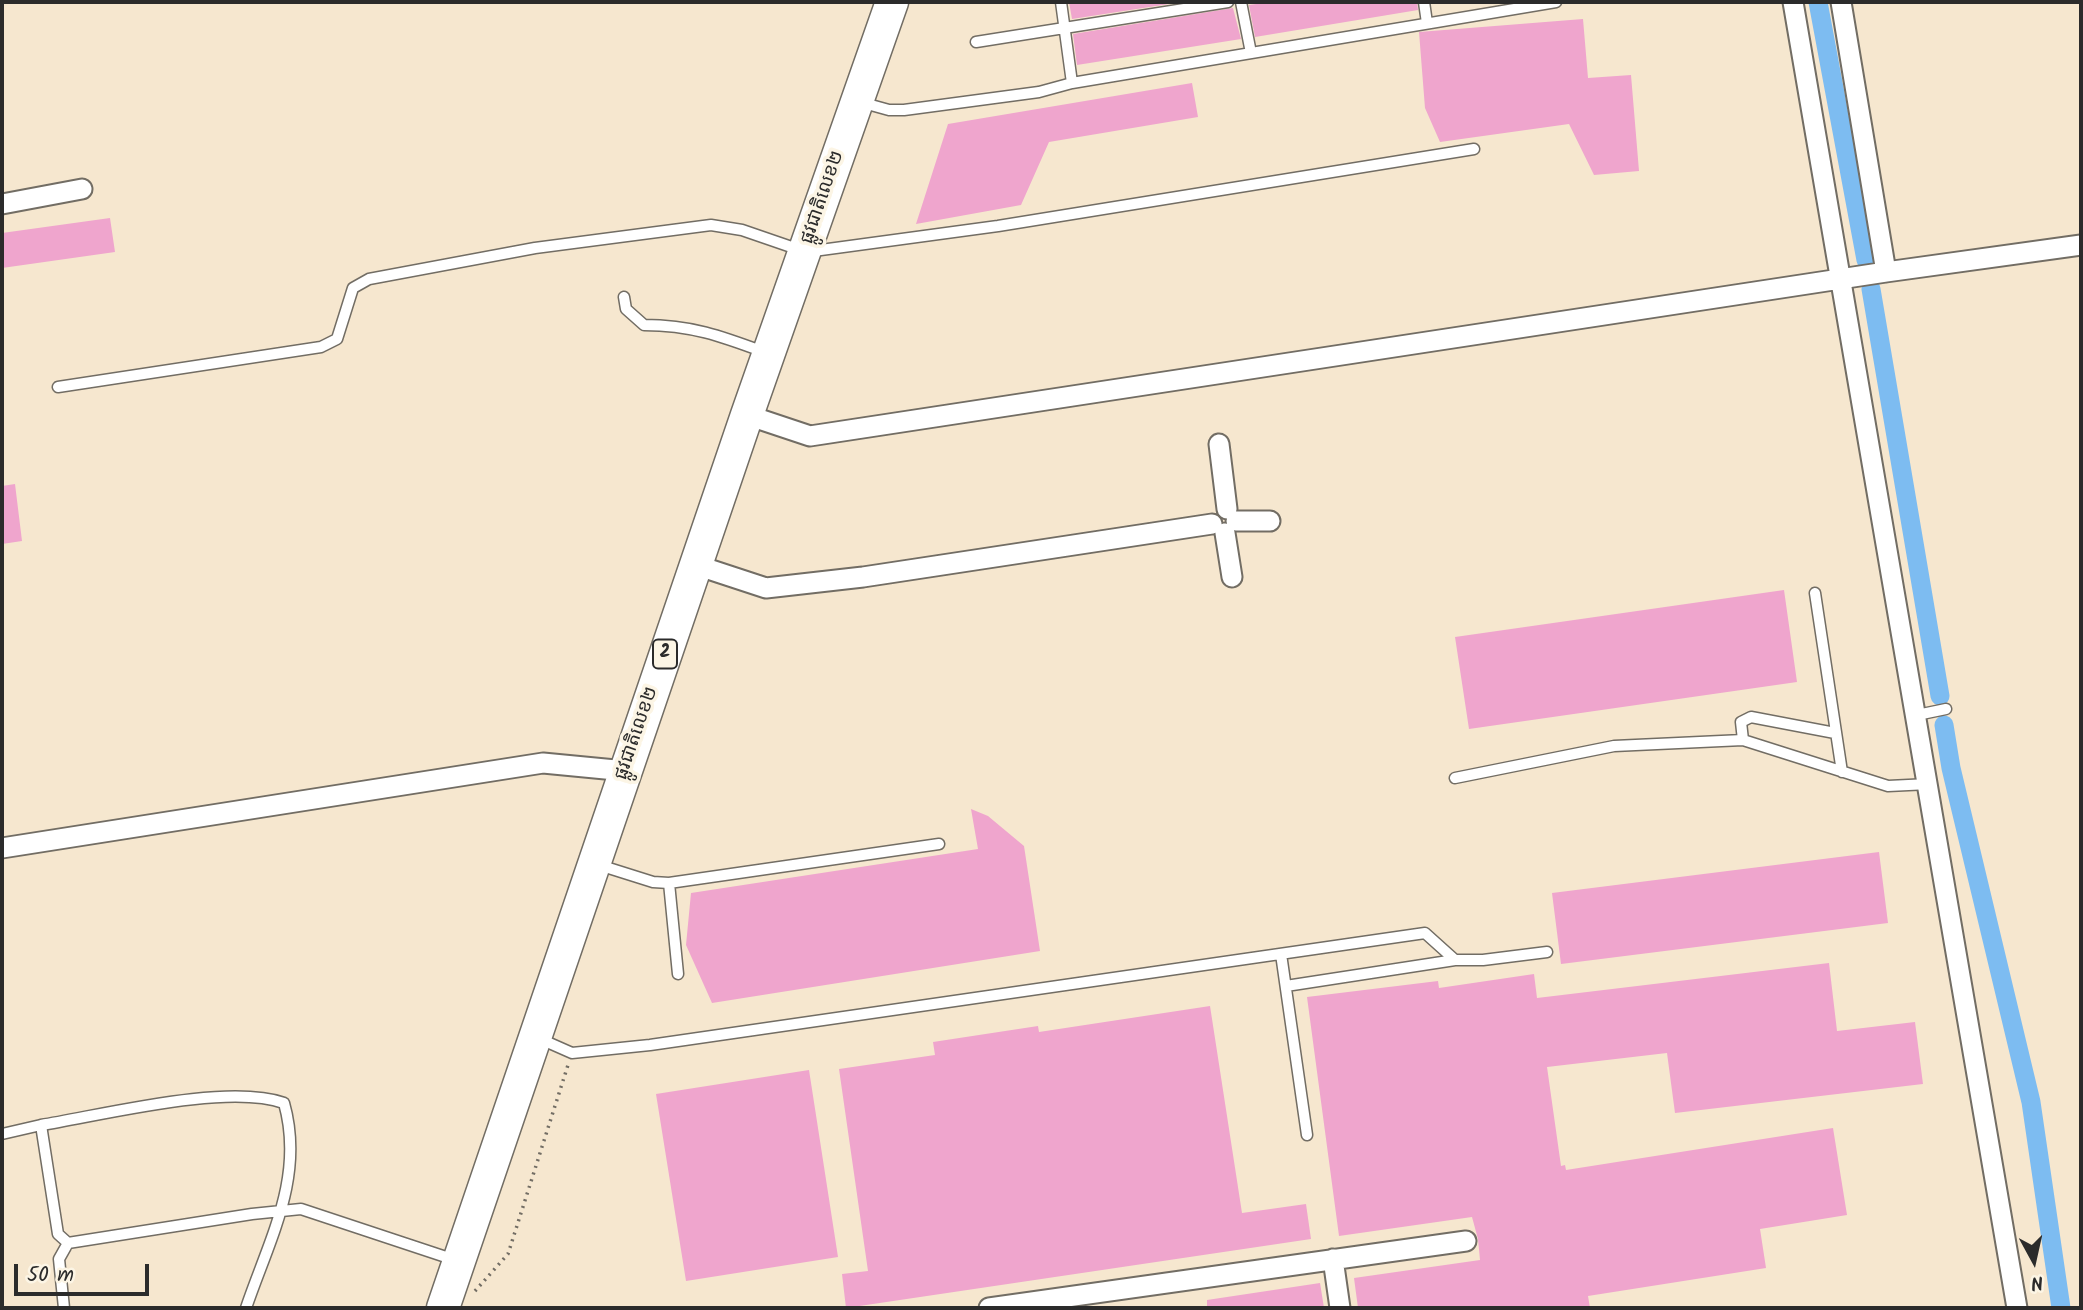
<!DOCTYPE html>
<meta charset="utf-8">
<style>
body{margin:0}
#map{position:relative;width:2083px;height:1310px;overflow:hidden;background:#f6e7cf;font-family:Kalam,sans-serif}
canvas{display:block}
.frame{position:absolute;inset:0;border:4px solid #2b2b2b;pointer-events:none}
.north{position:absolute;left:1999px;top:1226px;width:70px;height:70px;-webkit-text-stroke:5px #fcf5e5;paint-order:stroke;rotate:172deg;font-size:19px;font-weight:700;line-height:28px;text-align:center;color:#2b2b2b}
.north::after{content:'';display:block;margin:auto;width:24px;height:32px;background:#2b2b2b;clip-path:polygon(50% 0,100% 100%,50% 72%,0 100%)}
.scale{position:absolute;left:14px;top:1264px;width:135px;height:32px;box-sizing:border-box;border:4px solid #2b2b2b;border-top:0;padding-left:9px;font-size:21px;line-height:24px;white-space:nowrap;color:#2b2b2b;-webkit-text-stroke:5px #fcf5e5;paint-order:stroke}
</style>
<div id="map">
<canvas width="2083" height="1310"></canvas>
<div class="frame"></div>
<div class="north">N</div>
<div class="scale">50 m</div>
</div>
<script>
const g = document.querySelector('canvas').getContext('2d');
g.lineJoin = 'round';
function strokePath(path, color, width, dash) { g.strokeStyle = color; g.lineWidth = width; g.lineCap = dash ? 'butt' : 'round'; g.setLineDash(dash || []); g.stroke(path); }
function fill(path, color) { g.fillStyle = color; g.fill(path, 'evenodd'); }
function write(font, color, halo, rows, align = 'center') {
  g.font = font + ' Kalam,"Noto Sans Khmer",sans-serif'; g.lineWidth = 7; g.setLineDash([]); g.textBaseline = 'middle'; g.strokeStyle = halo; g.fillStyle = color; for (const [text, x, y, turn = 0] of rows) {
    g.save(); g.translate(x, y); g.rotate((+turn || 0) * Math.PI / 180); g.textAlign = isNaN(turn) ? turn : align; if (halo) g.strokeText(text, 0, 0); g.fillText(text, 0, 0); g.restore();
  }
}
const canal = new Path2D(`
 M1818 2 1866 260
 M1871 289 1940 696
 M1944 725 1951 768 2031 1102 2061 1308`);
const building = new Path2D(`
 M1069 2H1182L1072 19Z
 M1270 2H1417L1418 10 1255 37 1249 5Z
 M1233 8 1241 39 1077 65 1073 34Z
 M1583 19 1588 78 1631 75 1639 171 1594 175 1569 124 1440 142 1425 108 1419 32Z
 M1192 83 1198 117 1049 142 1021 205 916 224 948 124Z
 M110 218 115 252 2 268V233Z
 M15 484 22 541 2 544V486Z
 M1784 590 1797 682 1469 729 1455 637Z
 M971 809 988 816 1024 846 1040 951 712 1003 686 945 691 893 978 849Z
 M1879 852 1888 923 1561 964 1552 893Z
 M1829 963 1837 1031 1915 1022 1923 1084 1675 1113 1667 1053 1547 1067 1561 1166 1565 1165 1566 1170 1833 1128 1847 1215 1760 1229 1766 1268 1588 1296 1590 1308H1358L1354 1278 1480 1260 1478 1239 1472 1217 1339 1236 1307 997 1438 981 1439 988 1534 974 1537 998Z
 M1210 1006 1242 1213 1306 1204 1311 1239 846 1308 842 1274 868 1271 839 1069 935 1055 933 1042 1038 1026 1039 1032Z
 M809 1070 838 1257 686 1281 656 1094Z
 M1320 1283 1324 1308H1207V1300Z`);
const path = new Path2D(`
 M475 1291 508 1254 568 1065`);
const service = new Path2D(`
 M1061 2 1072 83 1556 2
 M1241 2 1251 53
 M1424 2 1427 23
 M976 42 1228 2
 M860 102 889 110H904L1039 92 1072 83
 M624 297 626 309 644 325C691 325 721 336 764 352
 M58 387 321 347 337 339 353 288 369 279 535 248 711 225 742 230 806 252 998 226 1474 149
 M1815 593 1842 772
 M1917 715 1946 709
 M1743 740 1741 722 1751 717 1835 733
 M1455 778 1614 746 1743 740 1888 786 1929 784
 M599 865 653 882 669 883 939 844
 M669 883 678 974
 M1281 954 1307 1135
 M1286 986 1455 960
 M538 1038 572 1053 650 1045 1425 933 1455 960H1483L1547 952
 M41 1125C103 1115 227 1083 284 1103 305 1177 269 1240 246 1308
 M2 1134 41 1125 58 1234 68 1243 252 1214 301 1209 455 1260
 M64 1308 59 1259 68 1243`);
const minor = new Path2D(`
 M1793 2 2017 1308
 M1841 2 1886 272
 M2 204 82 189
 M747 415 810 436 1886 272 2081 245
 M1219 444 1227 509
 M1236 521H1270
 M1225 533 1232 577
 M696 565 766 588 863 577 1212 524
 M2 848 543 763 626 771
 M1333 1259 1340 1308
 M989 1308 1466 1241`);
const trunk = new Path2D(`
 M443 1308 747 415 892 2`);
const shields = [
 [665,654,24]
];
const shieldNames = [
 ["2",665,654]
];
const streetNames = [
 ["ផ្លូវជាតិលេខ២",824,198,-71],
 ["ផ្លូវជាតិលេខ២",638,734,-71]
];
strokePath(canal, '#7dbcf1', 19);
fill(building, '#efa5cd');
strokePath(service, '#726d64', 13);
strokePath(minor, '#726d64', 23);
strokePath(trunk, '#726d64', 35);
strokePath(path, '#726d64', 3.5, [2, 5]);
strokePath(service, '#fff', 10);
strokePath(minor, '#fff', 19);
strokePath(trunk, '#fff', 32);
for (const [x, y, w] of shields) { const box = new Path2D(); box.roundRect(x - w / 2, y - 14.5, w, 29, 5); g.fillStyle = '#fcf5e5'; g.fill(box); strokePath(box, '#2b2b2b', 2); }
write('bold 18px', '#2b2b2b', null, shieldNames);
write('19px', '#2b2b2b', '#fcf5e5', streetNames);
</script>
